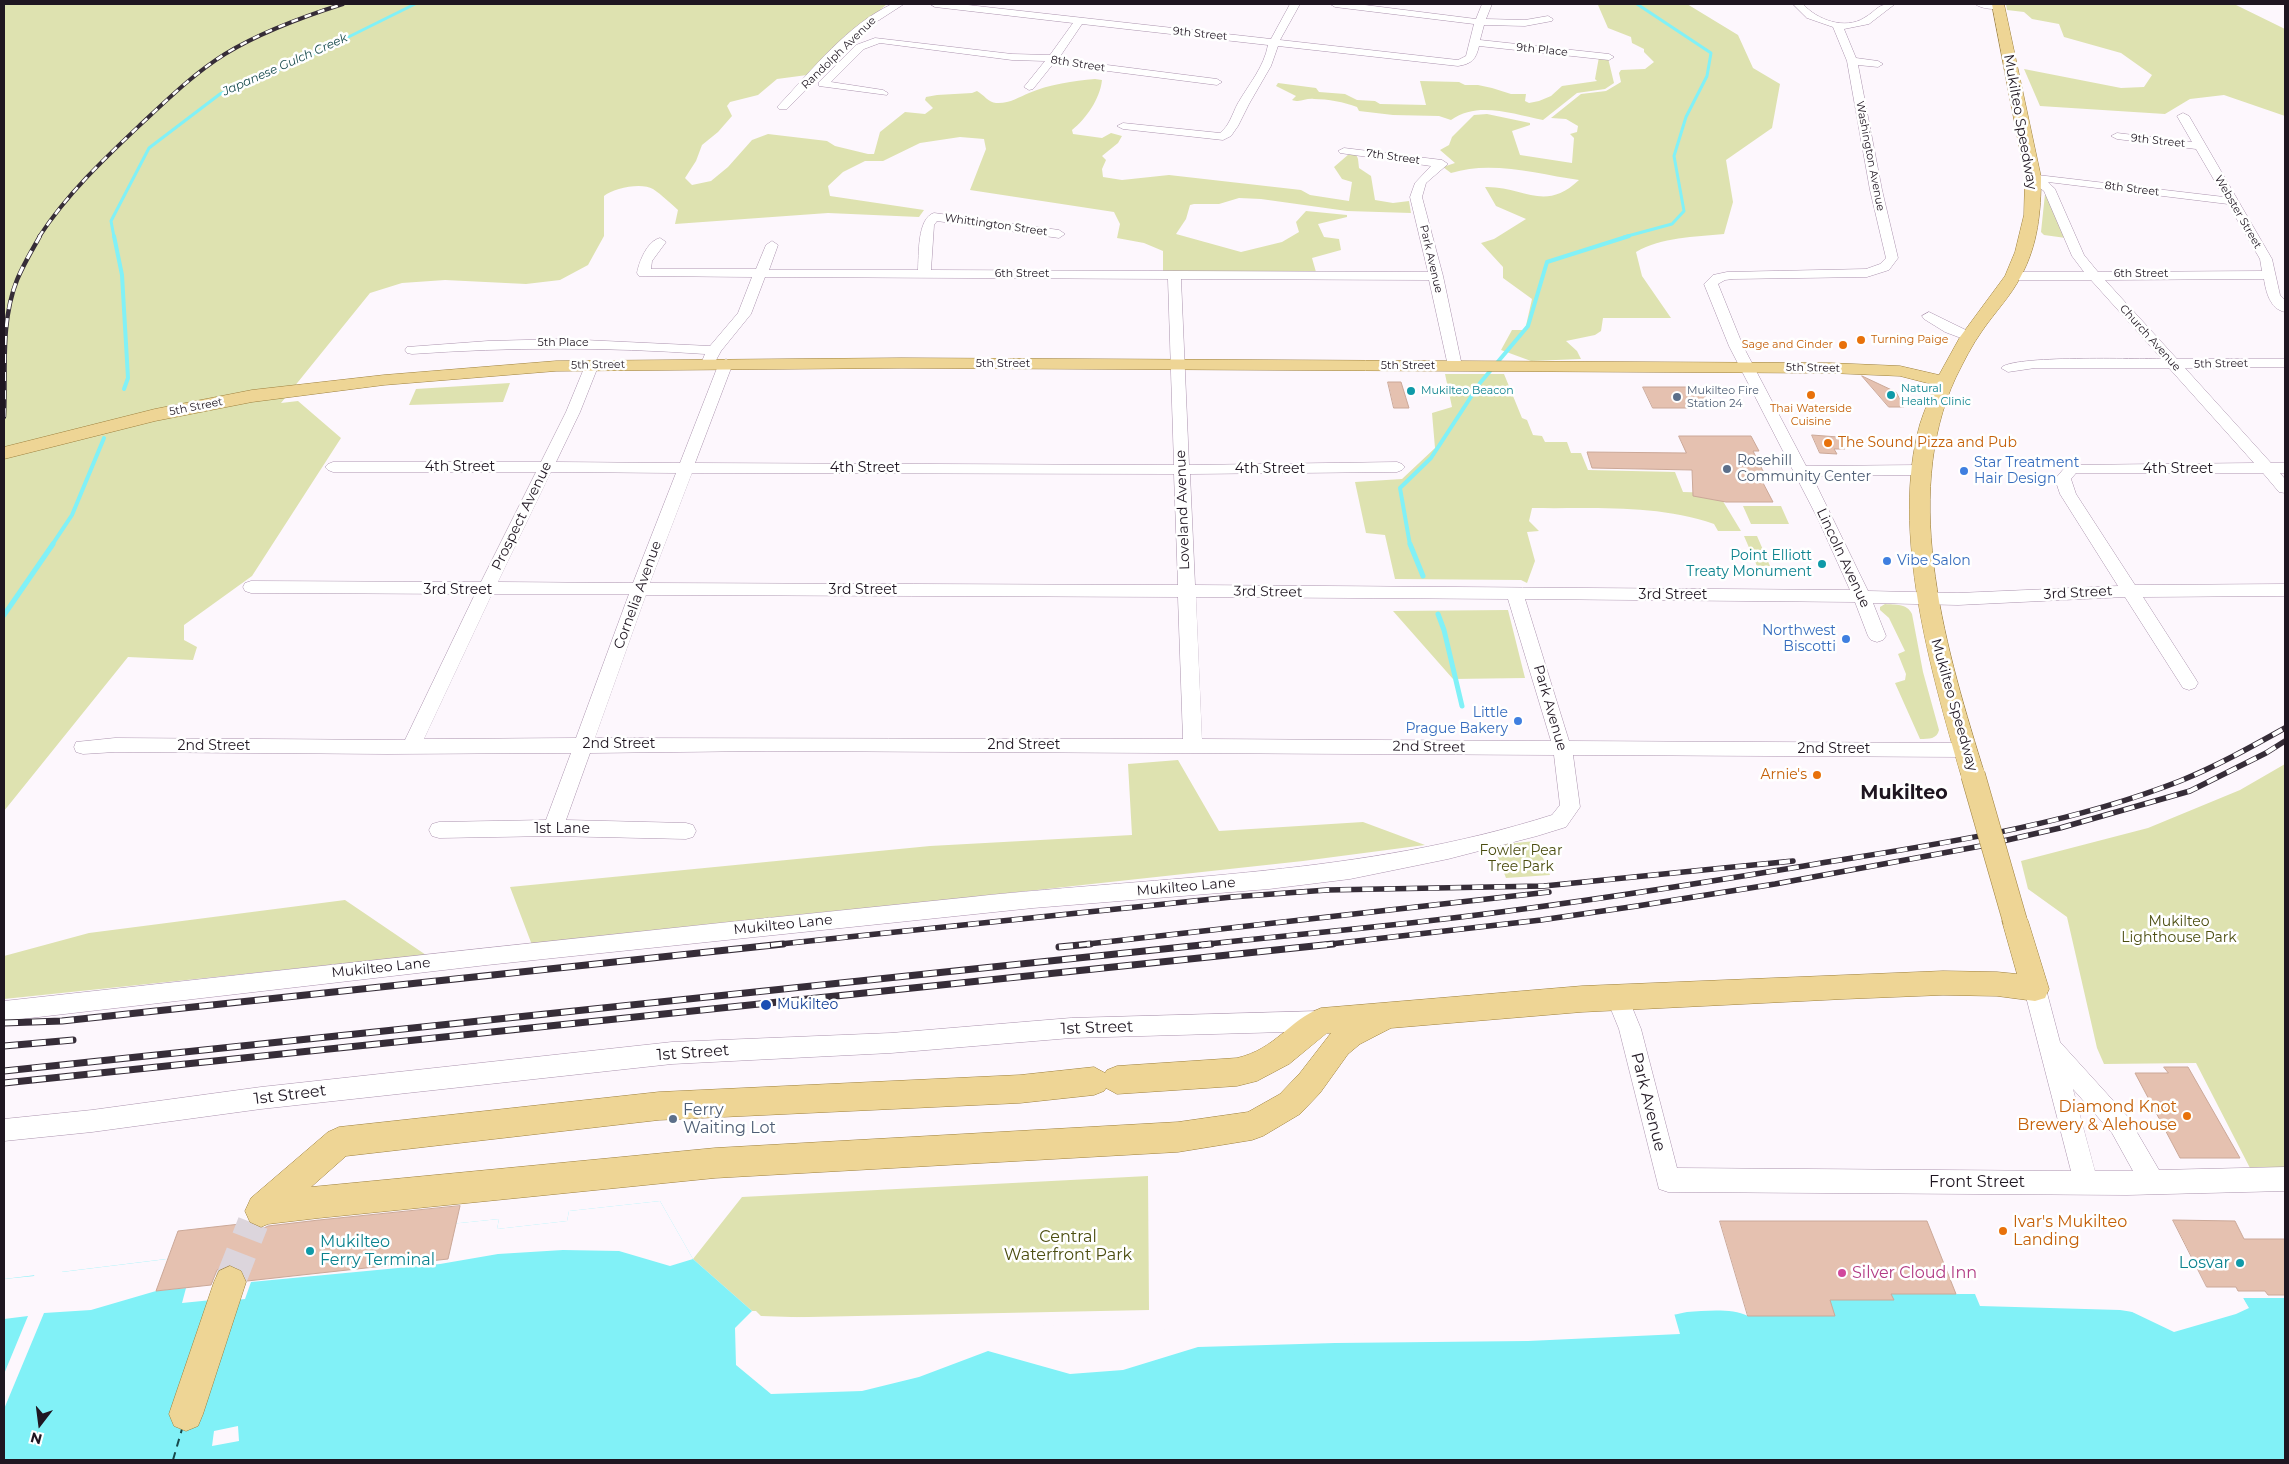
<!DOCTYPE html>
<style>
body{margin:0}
#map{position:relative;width:2289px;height:1464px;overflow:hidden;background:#fdf7fd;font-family:Montserrat,sans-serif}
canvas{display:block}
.frame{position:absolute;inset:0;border:5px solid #1f1621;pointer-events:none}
.north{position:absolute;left:15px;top:1399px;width:50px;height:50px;-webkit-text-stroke:4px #fff;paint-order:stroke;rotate:195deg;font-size:14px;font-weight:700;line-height:20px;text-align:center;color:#1f1621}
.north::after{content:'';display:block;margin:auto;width:18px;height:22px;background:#1f1621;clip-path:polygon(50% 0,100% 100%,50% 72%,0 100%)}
</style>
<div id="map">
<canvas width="2289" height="1464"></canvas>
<div class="frame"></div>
<div class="north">N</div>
</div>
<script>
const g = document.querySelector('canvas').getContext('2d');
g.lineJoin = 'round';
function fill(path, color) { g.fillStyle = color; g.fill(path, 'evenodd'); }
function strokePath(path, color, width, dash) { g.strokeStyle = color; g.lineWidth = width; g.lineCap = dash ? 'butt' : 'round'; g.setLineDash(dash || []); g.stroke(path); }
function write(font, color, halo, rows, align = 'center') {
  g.font = font + ' Montserrat,sans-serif'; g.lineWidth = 5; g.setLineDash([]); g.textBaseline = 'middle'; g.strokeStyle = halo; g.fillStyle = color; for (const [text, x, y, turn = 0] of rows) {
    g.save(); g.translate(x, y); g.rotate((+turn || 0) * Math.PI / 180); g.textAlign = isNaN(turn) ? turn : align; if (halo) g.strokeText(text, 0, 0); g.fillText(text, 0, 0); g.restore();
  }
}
const green = new Path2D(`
 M4 4H887L807 75 777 79 758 95 730 102 727 106 732 116 718 132 702 145 696 161 685 178 692 185 711 181 728 167 752 140 768 134 827 141 835 146 868 154H874L880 132 905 112 925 114 933 108 925 100 926 97 937 95 972 93 977 91C983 94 989 103 996 103 1009 104 1019 97 1029 93 1050 84 1073 81 1095 79L1102 80C1100 99 1086 119 1072 130L1073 134 1102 138 1111 133 1122 136 1118 143 1102 156 1106 160 1102 169 1103 177 1122 180 1169 175 1301 190 1310 195 1349 201 1352 182 1342 179 1334 167 1349 154H1356L1358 159 1359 168 1371 176 1375 200 1393 203 1409 201 1411 213 1347 211 1261 199 1239 198 1219 204H1194L1190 205 1186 219 1176 234 1241 252 1282 242 1299 232 1296 222 1306 211 1347 215V217L1318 224 1324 237 1339 239 1341 250 1312 258 1316 272H1163V251L1144 243 1117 238 1120 224 1114 212 970 190 986 149 984 139 960 137 920 143 883 161H865L843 172 828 186 830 196 924 210 919 217 828 213 675 224 678 210C670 203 662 195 653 189 642 182 613 188 604 196V236L588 265 560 280 526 284 445 280 402 283 370 293 281 403 298 401 341 438 252 576 184 625V640L197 647 193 660 128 657 4 811Z
 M1593 4H1687L1738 35 1753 68 1780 84 1772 128 1726 160 1733 202 1724 234C1694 237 1662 237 1636 252L1642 276 1671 318H1603L1601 331 1595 335 1566 341 1577 351 1581 359 1531 361 1501 350 1512 330H1525L1532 299 1503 278V267L1481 243 1494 239 1526 219 1496 206 1485 187C1524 186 1544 213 1579 180 1538 174 1491 160 1451 173L1443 167 1455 163 1440 150 1449 145 1452 137 1474 115 1487 114 1530 123V125L1512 131 1520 155 1572 163 1574 138 1570 134 1577 132 1578 126 1566 119 1551 118 1581 94 1606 91 1621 82 1619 73 1621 70 1645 69 1654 62 1644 52V49L1632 43 1631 37 1608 28 1598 5Z
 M2006 4H2234L2285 29V116L2224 95 2190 99 2165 114 2040 106 2024 69 2121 88 2144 87 2152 75 2121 53 2064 37 2059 24 2032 19 2024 12 2007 10Z
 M1599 57 1608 58 1614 83 1605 89 1577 93 1543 120C1512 114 1478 101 1451 120L1439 116 1393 115 1359 111 1357 107C1344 102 1328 99 1314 99 1305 98 1301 103 1292 100L1296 96 1276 86 1278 83 1316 88 1319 92 1345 94 1357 100 1375 101 1380 104 1426 105 1420 81 1459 82 1465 85H1478L1492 88 1511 94H1526L1525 101 1529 103 1539 101 1551 96 1562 86 1597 81 1595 79Z
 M2045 194H2047L2066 238 2044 235 2041 232Z
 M1445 374H1504L1522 418 1527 420 1533 435 1542 436 1545 442H1567L1571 453H1581L1588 470 1675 472 1683 492 1718 493 1741 531H1718L1714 524C1656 504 1593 509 1532 508L1529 521 1539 531 1527 532 1535 561 1527 583 1521 580 1395 579 1385 535 1366 533 1355 482 1402 479 1435 448 1432 413 1452 407Z
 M510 383 503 402 409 405 416 389Z
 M1743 506H1781L1789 524H1751Z
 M1744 536H1757L1770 566H1757Z
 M1885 604C1895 605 1907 603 1912 614L1923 672 1939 730C1937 739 1929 739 1920 739L1895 683 1905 680 1906 674 1898 654 1905 651 1889 618 1880 610V607Z
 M1508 610 1525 678 1453 679 1393 611Z
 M1178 760 1219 831 1363 822 1425 845 1303 861 532 945 510 887 930 846 1132 835 1128 764Z
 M2285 764V1170H2251L2196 1063 2104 1064 2097 1048 2067 917 2028 889 2021 861 2148 828 2240 790Z
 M1536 841 1550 875 1506 878 1493 845Z
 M345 900 426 955 4 999V956L89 933Z
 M1148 1176 1149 1310 760 1318 693 1259 742 1197Z`);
const water = new Path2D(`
 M660 1201 693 1259 760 1318 1336 1337 1560 1334 1668 1314C1676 1316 1680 1313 1687 1312 1706 1311 1731 1308 1748 1316L1830 1300 1892 1294H1975L1980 1306 2120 1310 2165 1317 2248 1308 2243 1298H2285V1460H4V1279L450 1224 499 1219 497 1229 567 1221 569 1211Z`);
const pier = new Path2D(`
 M660 1201 693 1259 670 1266 619 1251 563 1250 498 1254 440 1264 251 1282 245 1299 235 1300H212L182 1303 186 1288 156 1291 91 1310 44 1313 4 1409V1374L28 1316 4 1319V1279L34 1276 35 1273 62 1270V1272L450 1224 499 1219 497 1229 567 1221 569 1211Z
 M2241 1298H2243L2249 1308 2236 1314 2174 1332 2128 1310 2127 1308 2165 1314 2245 1306Z
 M752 1311H756L761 1316 1336 1335 1559 1331 1669 1311 1674 1313 1680 1334 1528 1341 1335 1343 1198 1347 1123 1370 1070 1374 988 1351 919 1377 862 1391 771 1394 736 1365 735 1328Z
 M238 1426 239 1441 212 1446 214 1431Z`);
const streamFar2 = new Path2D(`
 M114 237 111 221 149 148 220 94 304 59 415 4
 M1624 237 1672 224 1684 211 1674 156 1686 117 1707 76 1711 53 1637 4`);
const streamFar1 = new Path2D(`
 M114 236 122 275 128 378 124 389
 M52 545 72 515 104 438
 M1410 545 1400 488 1431 458 1480 383 1528 326 1547 262 1629 236`);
const stream = new Path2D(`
 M1410 544 1423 576
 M1438 614 1444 630 1462 706
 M4 615 53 544`);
const ferry = new Path2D(`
 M173 1460 182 1429`);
const building = new Path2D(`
 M1862 376 1896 392 1904 407H1889Z
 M1388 382H1401L1409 408H1394Z
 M1643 387H1700L1711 408H1653Z
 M1812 435 1838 437 1845 449H1834L1837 454 1820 453Z
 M1679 436H1751L1759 451H1753L1764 473 1762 474 1765 479H1761L1773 502H1726L1693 496 1692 470 1592 468 1587 452 1686 453Z
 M2164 1067H2188L2240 1158H2180L2135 1073H2168Z
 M460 1206 448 1259 247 1281 242 1269 229 1264 217 1270 211 1285 156 1291 178 1231 249 1223 262 1229 268 1226 319 1220Z
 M2173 1220 2235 1221 2244 1239H2285V1295H2268L2265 1291H2238L2236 1287H2207Z
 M1720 1221H1927L1956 1294H1891L1894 1300H1830L1835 1316H1748Z`);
const majorTunnel = new Path2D(`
 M230 1282 253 1223`);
const minor = new Path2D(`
 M892 4H904L873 24 857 37 787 109H779L777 107 779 105C813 69 847 25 892 4Z
 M930 4H959L1271 39 1290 4H1300L1280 40 1458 60 1466 56 1474 24 1335 7 1330 4H1357L1476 19 1482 4H1492L1486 19 1525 20 1548 16 1553 19 1552 21 1525 26 1484 25 1480 40 1609 54 1614 57 1609 60 1479 46C1476 59 1472 64 1458 66L1278 46 1271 66 1249 104 1238 126 1231 136 1223 140 1123 129 1117 126 1123 123 1220 133C1230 125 1232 114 1238 103 1249 84 1264 67 1268 45L1082 24 1059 58 1060 59 1217 79 1222 82 1217 85 1053 64 1033 89 1029 90 1024 87 1045 61 1012 60 880 43 864 49 831 82 883 90 888 93 887 95 819 86V82L856 45 875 38 1012 54 1050 55 1073 23 935 7Z
 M1793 4H1803C1817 20 1845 30 1864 18 1878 10 1877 3 1895 4L1869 24 1844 29 1856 58 1878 61 1883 64 1878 67 1858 65 1882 190 1898 258 1889 270 1867 277 1733 279 1725 280 1718 284 1743 346 1806 466 1921 465 1926 467 1929 470 1926 473 1921 475 1812 476 1868 591 1958 593 2118 586 2060 494 2055 479 2067 465 2254 463 2169 368H2035L2008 372 2001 368C2010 355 2139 359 2162 359L2091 280H2013L2006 276 2013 272H2084L2072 256 2044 191 2029 180 2027 177 2029 174 2224 197 2196 149 2117 139 2111 136 2117 133 2192 142 2177 116 2183 113 2189 116 2272 259 2280 295 2285 300V312C2270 309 2266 292 2264 279L2105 280 2177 359H2285V367L2185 368 2271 463H2285V473H2280L2285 479V493L2279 492 2263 473H2076L2071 479 2076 494 2135 585 2285 584V596L2143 597 2195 678 2198 683 2195 688 2189 690 2183 688 2125 597 1958 605 1873 603 1886 636 1883 640 1877 642 1871 640 1868 636 1855 602 1525 599 1569 741 1966 743 1973 745 1975 750 1973 755 1966 757 1573 755 1580 807 1566 827 1537 836 1448 859 1350 879 1269 889 1033 908 487 965 4 1021V1001C326 965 648 930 971 897 1166 876 1364 875 1552 815L1560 805 1554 755 766 751 590 753 566 820 686 823 693 825 696 831 693 837 686 839 553 836 439 838 432 836 429 830 432 824 439 822 546 820 571 753 387 754 115 752 83 754 76 752 74 747 76 742 115 738 405 740 475 594 251 593 245 591 243 587 245 583 251 581 481 582 536 472H333L328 470 325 467 328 464 333 462H541L566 412 587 361H597L599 364 580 412 556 462 680 463 719 363 726 359 733 363 695 463 1174 465 1168 279 765 277 751 314 721 351 714 364 709 365 702 361 705 354C607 347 510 347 412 354L407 353 405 350 407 347 488 341 563 339 710 346 738 313 752 277 639 276 637 273C639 262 647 241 660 238L666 242 652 261 651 269H756L766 245 772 241 778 245 769 270H918C919 255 917 218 934 213L1059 230 1065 234 1059 238 937 221 934 225 931 270 1428 272 1410 197 1415 183 1431 166 1340 153 1338 151 1344 148 1442 160 1448 164 1426 183 1422 197 1443 276 1462 366 1455 370 1448 366 1429 280 1181 279 1189 465 1397 462 1402 464 1405 467 1402 470 1397 472 1190 474 1195 585 1850 590 1818 519 1729 346 1704 284 1713 275 1727 272 1866 269 1880 264 1886 258 1870 190 1847 61 1833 27 1807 18ZM2048 182 2228 204 2260 259 2262 271 2098 272 2084 255 2055 189ZM551 472 676 473 633 583 498 582ZM692 473 1174 474 1178 585 650 583ZM492 594H629L576 738 424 739ZM646 595 1178 597 1183 739 595 738ZM1196 597 1508 599 1551 741 1202 739Z
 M1975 4H2001L2003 6C1997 11 1981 9 1975 4Z
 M1929 312 1974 334 1976 337 1969 341 1945 332 1924 319 1922 316Z
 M2035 979 2043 982 2046 989 2060 1042 2128 1117 2159 1170 2285 1167V1191L2127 1195 1668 1192 1659 1189 1619 1029 1606 997 1609 990 1617 987 1625 990 1641 1029 1677 1168 2071 1171 2024 989 2027 982ZM2073 1089 2112 1133 2133 1171H2095Z
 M1321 1011 1329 1014 1332 1021 1329 1028 1321 1031 1071 1038 891 1053 672 1064 261 1109 92 1132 4 1141V1119L92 1110 261 1087 672 1042 891 1033 1071 1018Z`);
const major = new Path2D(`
 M1992 4H2004L2041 177C2041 211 2038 245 2021 276 2011 296 1995 312 1982 331 1972 345 1964 361 1956 377 1899 499 1948 655 1985 775L1982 782 1973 785 1964 782 1961 775C1931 672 1890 530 1920 424 1924 411 1930 398 1935 385L1900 376 1830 373 901 368 556 371 384 385 252 402 155 421 4 459V447L155 409 252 390 384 375 556 361 901 358 1830 363 1900 366 1939 375 1960 337 2005 276 2015 252 2024 215 2025 177Z
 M2015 910 2024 913 2028 921 2049 989 2045 998 2035 1001 1997 996 1943 995 1844 999 1582 1012 1391 1028 1360 1044 1348 1054 1320 1093 1300 1114 1263 1136 1252 1140 1178 1152 715 1178 319 1218 268 1224 261 1227 250 1222 245 1211 251 1198 328 1132 339 1127 659 1092 1020 1075 1094 1067 1105 1073 1107 1070 1117 1066 1237 1058C1276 1049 1289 1020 1321 1008L1582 986 1943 971 1997 972 2017 974 2002 921 2006 913ZM1327 1033H1331L1300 1073 1280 1094 1248 1112 1178 1122 715 1148 311 1187 346 1156 659 1120 1020 1103 1094 1095 1104 1091 1106 1088 1117 1094 1237 1086 1257 1081 1289 1064Z
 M230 1266 241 1271 246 1282 203 1414 198 1426 186 1431 174 1426 169 1414 214 1282 219 1271Z`);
const railFar3 = new Path2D(`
 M39 237C67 194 103 160 140 125 167 100 193 74 225 54 261 32 302 17 343 4`);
const railFar2 = new Path2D(`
 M4 417C6 373 0 322 17 280 23 265 32 250 40 236`);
const railFar1 = new Path2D(`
 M771 945 1232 897 1327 890 1544 886 1793 861
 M1079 945 1549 892
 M1199 945C1280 936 1362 929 1444 919 1564 905 1684 886 1804 866 1930 845 2060 828 2180 781 2217 766 2251 747 2285 728
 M1322 945 1541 920 1637 906 1775 884 1981 846 2060 828 2190 791 2266 753 2285 741`);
const rail = new Path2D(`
 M1059 947 1090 944
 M4 1023 62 1021 783 944
 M4 1046 73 1040
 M4 1071 1211 944
 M4 1083 1333 944`);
const majorBridge = new Path2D(`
 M1973 775 2015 921`);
const markers = [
 [1861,340,5,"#e8710a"],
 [1843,345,5,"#e8710a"],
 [1411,391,5,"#0f9aa8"],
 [1811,395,5,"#e8710a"],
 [1891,395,5,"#0f9aa8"],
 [1677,397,5,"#5c6f8a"],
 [1828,443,5,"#e8710a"],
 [1727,469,5,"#5c6f8a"],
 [1964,471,5,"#3f7fe0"],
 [1887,561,5,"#3f7fe0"],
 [1822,564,5,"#0f9aa8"],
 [1846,639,5,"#3f7fe0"],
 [1518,721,5,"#3f7fe0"],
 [1817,775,5,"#e8710a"],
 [766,1005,6,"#1a4fb4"],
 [2187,1116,5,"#e8710a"],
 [673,1119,5,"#5c6f8a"],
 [2003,1231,5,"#e8710a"],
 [310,1251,5,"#0f9aa8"],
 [2240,1263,5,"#0f9aa8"],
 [1842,1273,5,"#d1479c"]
];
const farStreetnames = [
 ["9th Street",1200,34,6],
 ["9th Place",1542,50,6],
 ["Randolph Avenue",839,53,-44],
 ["8th Street",1078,64,9],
 ["9th Street",2158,141,6],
 ["Washington Avenue",1870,156,79],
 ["7th Street",1393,157,8],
 ["8th Street",2132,189,7],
 ["Webster Street",2238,212,60],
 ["Whittington Street",996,225,8],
 ["Park Avenue",1431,259,77],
 ["6th Street",1022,274],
 ["6th Street",2141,274],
 ["Church Avenue",2150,338,48],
 ["5th Place",563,343],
 ["5th Street",1003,364],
 ["5th Street",2221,364,-1],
 ["5th Street",598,365,-1],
 ["5th Street",1408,366],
 ["5th Street",1813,368,1],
 ["5th Street",196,407,-11]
];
const farFoodnames = [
 ["Turning Paige",1871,340],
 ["Sage and Cinder",1833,345,"right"],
 ["Thai Waterside",1811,409,"center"],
 ["Cuisine",1811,422,"center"]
];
const farCulturenames = [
 ["Natural",1901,389],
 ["Health Clinic",1901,402],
 ["Mukilteo Beacon",1421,391]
];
const farServicenames = [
 ["Mukilteo Fire",1687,391],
 ["Station 24",1687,404]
];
const farWaternames = [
 ["Japanese Gulch Creek",285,65,-24]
];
const streetNames = [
 ["Mukilteo Speedway",2020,122,80],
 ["4th Street",460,467],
 ["4th Street",865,468],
 ["4th Street",1270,469],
 ["4th Street",2178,469],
 ["Loveland Avenue",1183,510,-92],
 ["Prospect Avenue",522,516,-64],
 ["Lincoln Avenue",1843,558,65],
 ["3rd Street",458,590],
 ["3rd Street",863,590],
 ["3rd Street",1268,592,1],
 ["3rd Street",2078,593,-3],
 ["Cornelia Avenue",638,595,-70],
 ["3rd Street",1673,595],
 ["Mukilteo Speedway",1954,705,74],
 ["Park Avenue",1550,708,74],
 ["2nd Street",619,744],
 ["2nd Street",1024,745],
 ["2nd Street",214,746],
 ["2nd Street",1429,747,1],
 ["2nd Street",1834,749],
 ["1st Lane",562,829],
 ["Mukilteo Lane",1186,887,-5],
 ["Mukilteo Lane",783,925,-6],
 ["Mukilteo Lane",381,968,-6]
];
const foodNames = [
 ["The Sound Pizza and Pub",1838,443],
 ["Arnie's",1807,775,"right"]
];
const serviceNames = [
 ["Rosehill",1737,461],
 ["Community Center",1737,477]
];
const shopNames = [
 ["Star Treatment",1974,463],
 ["Hair Design",1974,479],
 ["Vibe Salon",1897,561],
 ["Northwest",1836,631,"right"],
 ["Biscotti",1836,647,"right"],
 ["Little",1508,713,"right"],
 ["Prague Bakery",1508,729,"right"]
];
const cultureNames = [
 ["Point Elliott",1812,556],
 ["Treaty Monument",1812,572]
];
const parkNames = [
 ["Fowler Pear",1521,851],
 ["Tree Park",1521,867],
 ["Mukilteo",2179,922],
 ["Lighthouse Park",2179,938]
];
const transitNames = [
 ["Mukilteo",777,1005]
];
const nearStreetnames = [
 ["1st Street",1097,1028,-2],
 ["1st Street",693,1053,-4],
 ["1st Street",290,1095,-7],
 ["Park Avenue",1648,1102,76],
 ["Front Street",1977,1182]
];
const nearFoodnames = [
 ["Diamond Knot",2177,1107],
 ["Brewery & Alehouse",2177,1125],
 ["Ivar's Mukilteo",2013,1222,"left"],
 ["Landing",2013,1240,"left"]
];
const nearServicenames = [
 ["Ferry",683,1110],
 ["Waiting Lot",683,1128]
];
const nearParknames = [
 ["Central",1068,1237],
 ["Waterfront Park",1068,1255]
];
const nearCulturenames = [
 ["Mukilteo",320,1242],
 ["Ferry Terminal",320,1260],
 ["Losvar",2230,1263,"right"]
];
const nearHotelnames = [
 ["Silver Cloud Inn",1852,1273]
];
const districtNames = [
 ["Mukilteo",1904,793]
];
fill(green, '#dee2b0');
fill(water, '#81f1f7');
fill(pier, '#fdf7fd');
strokePath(streamFar2, '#81f1f7', 3);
strokePath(streamFar1, '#81f1f7', 4);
strokePath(stream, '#81f1f7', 5);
strokePath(ferry, '#174a4c', 2, [8, 6]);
fill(building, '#e5c1b0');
strokePath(building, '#cba898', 1);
strokePath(majorTunnel, '#dcd5dc', 31, [31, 16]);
strokePath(minor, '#ab93ae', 1);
strokePath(major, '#9e803e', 1);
fill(minor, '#fff');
fill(major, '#eed595');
strokePath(railFar3, '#362d38', 4);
strokePath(railFar2, '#362d38', 4.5);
strokePath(railFar1, '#362d38', 5.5);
strokePath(rail, '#362d38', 7);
strokePath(railFar3, '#fff', 2.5, [7]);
strokePath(railFar2, '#fff', 3, [9]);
strokePath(railFar1, '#fff', 4, [11]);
strokePath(rail, '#fff', 5, [14]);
strokePath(majorBridge, '#9e803e', 25, []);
strokePath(majorBridge, '#eed595', 24);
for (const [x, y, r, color] of markers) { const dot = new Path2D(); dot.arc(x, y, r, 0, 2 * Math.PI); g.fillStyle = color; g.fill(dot); strokePath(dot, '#fff', 2); }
write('11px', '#1f1621', '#fff', farStreetnames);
write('11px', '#c56008', '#fff', farFoodnames, 'left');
write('11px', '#0d838f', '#fff', farCulturenames, 'left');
write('11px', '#4e5e75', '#fff', farServicenames, 'left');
write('italic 12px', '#174a4c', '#fff', farWaternames);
write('14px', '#1f1621', '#fff', streetNames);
write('14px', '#c56008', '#fff', foodNames, 'left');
write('14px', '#4e5e75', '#fff', serviceNames, 'left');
write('14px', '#366cbe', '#fff', shopNames, 'left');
write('14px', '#0d838f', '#fff', cultureNames, 'right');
write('14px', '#4b4d10', '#fff', parkNames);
write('14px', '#164399', '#fff', transitNames, 'left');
write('16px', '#1f1621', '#fff', nearStreetnames);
write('16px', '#c56008', '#fff', nearFoodnames, 'right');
write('16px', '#4e5e75', '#fff', nearServicenames, 'left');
write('16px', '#4b4d10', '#fff', nearParknames);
write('16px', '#0d838f', '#fff', nearCulturenames, 'left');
write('16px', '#b23c85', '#fff', nearHotelnames, 'left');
write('bold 19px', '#1f1621', '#fff', districtNames);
</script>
